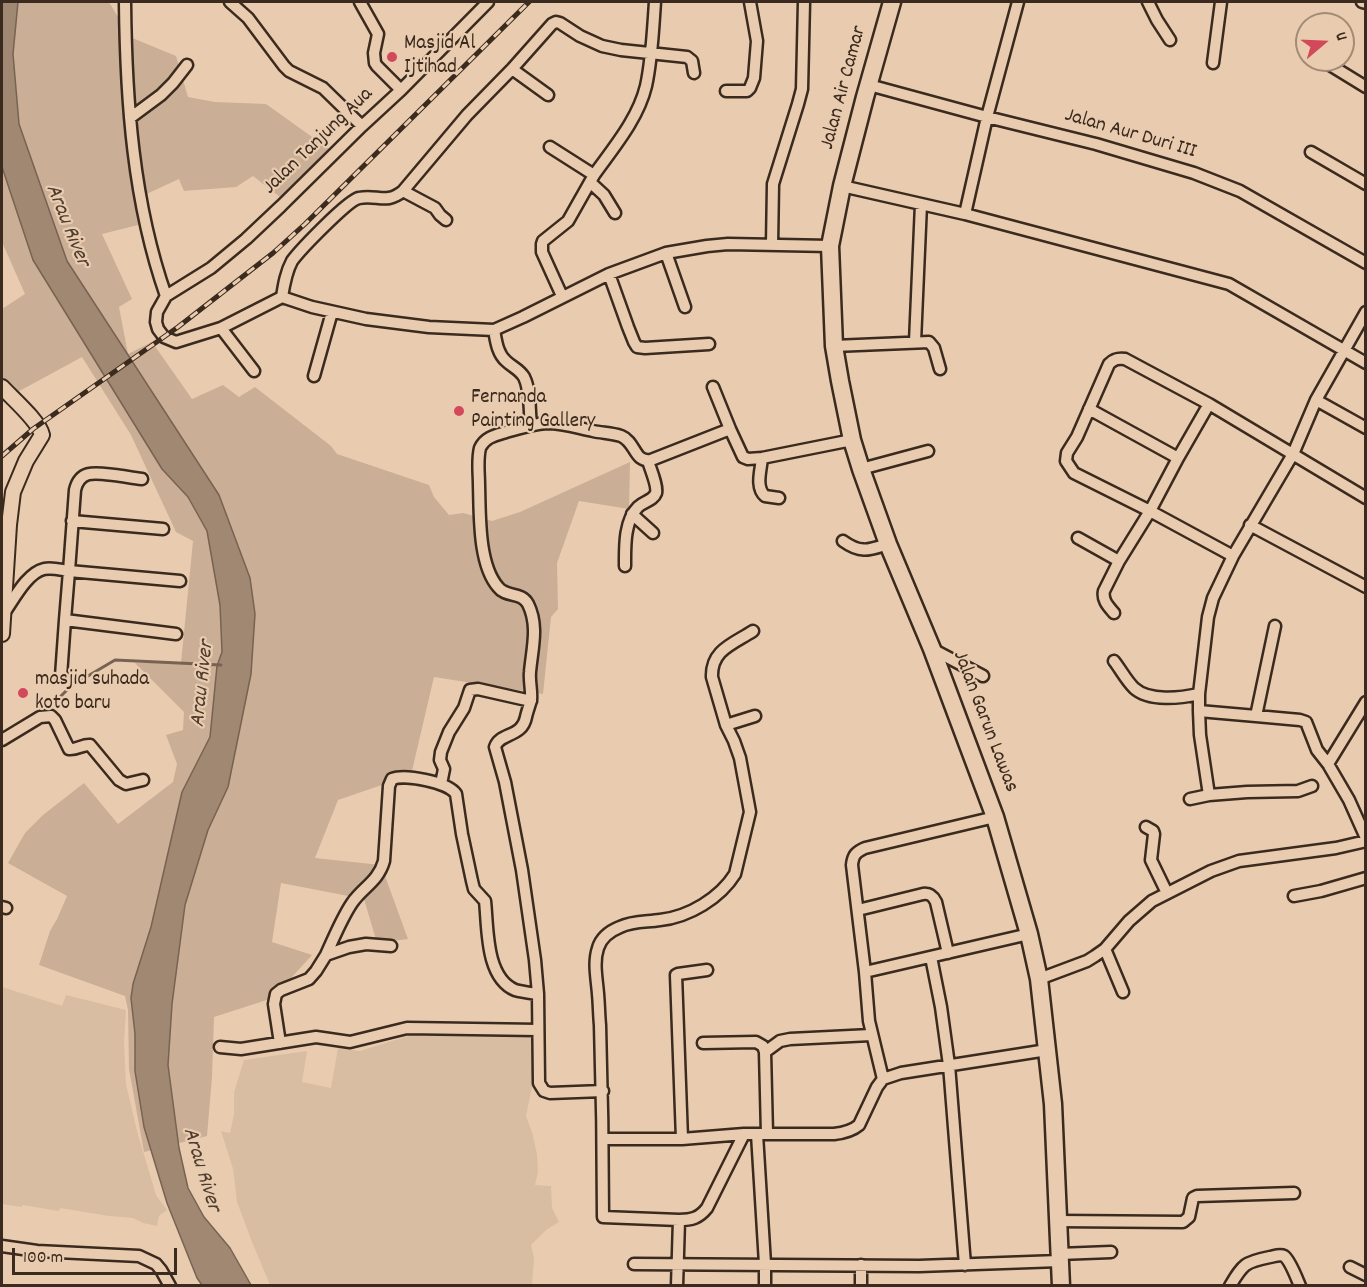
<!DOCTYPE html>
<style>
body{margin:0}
#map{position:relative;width:1367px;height:1287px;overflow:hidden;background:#e9ccb0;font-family:Dekko,sans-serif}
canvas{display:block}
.frame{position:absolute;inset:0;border:3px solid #3b2a1e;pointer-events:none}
.north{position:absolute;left:1295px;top:12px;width:60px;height:60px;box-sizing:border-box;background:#e9ccb0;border:2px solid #a38b76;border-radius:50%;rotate:71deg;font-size:16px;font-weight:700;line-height:24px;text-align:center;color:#3b2a1e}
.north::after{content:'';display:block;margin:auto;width:21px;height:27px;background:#d1495b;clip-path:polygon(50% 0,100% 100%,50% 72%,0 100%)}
.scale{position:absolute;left:12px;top:1248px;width:165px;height:27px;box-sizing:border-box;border:3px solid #3b2a1e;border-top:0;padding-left:8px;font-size:18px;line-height:21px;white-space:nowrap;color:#3b2a1e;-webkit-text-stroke:4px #e9ccb0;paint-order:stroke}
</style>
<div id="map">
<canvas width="1367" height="1287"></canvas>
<div class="frame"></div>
<div class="north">U</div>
<div class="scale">100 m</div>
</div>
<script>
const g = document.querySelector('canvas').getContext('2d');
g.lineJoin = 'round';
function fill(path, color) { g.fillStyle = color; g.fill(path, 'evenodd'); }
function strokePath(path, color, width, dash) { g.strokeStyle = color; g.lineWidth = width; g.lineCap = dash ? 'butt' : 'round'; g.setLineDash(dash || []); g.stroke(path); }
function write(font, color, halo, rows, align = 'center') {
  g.font = font + ' Dekko,sans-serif'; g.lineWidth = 4.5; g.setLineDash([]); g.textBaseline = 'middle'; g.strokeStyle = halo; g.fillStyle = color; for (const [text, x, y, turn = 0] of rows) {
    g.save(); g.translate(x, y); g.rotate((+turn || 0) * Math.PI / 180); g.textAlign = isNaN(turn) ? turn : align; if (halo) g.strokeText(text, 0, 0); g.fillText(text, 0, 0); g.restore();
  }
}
const built = new Path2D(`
 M2 987 62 1006 66 995 126 1010 124 1042 126 1084 137 1131 156 1195 167 1210 159 1216 157 1226 143 1223 133 1218 109 1216 60 1208 59 1211 22 1205V1207L2 1204Z
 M534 1032 532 1087 526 1116 532 1132 537 1154 538 1172 535 1185 551 1186 552 1208 559 1222 546 1230 531 1245 534 1258 532 1285H270L252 1242 237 1202 233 1169 221 1131 230 1133 234 1114V1092L244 1060 307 1051 302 1082 331 1088 338 1048 360 1051 411 1035Z`);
const green = new Path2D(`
 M2 2H109L130 37 176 56 188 97 215 102 266 104 329 149 280 197 253 176 236 187 184 191 179 179 142 196 146 223 102 234 132 299 119 307 128 354 152 342 192 399 223 385 239 397 255 387 331 446 337 454 429 485 434 497 449 515 463 513 492 521 520 512 630 462 629 509 579 501 557 563 558 609 551 617 543 694 434 677 411 775 338 800 315 858 381 865 408 939 377 943 364 899 281 883 272 942 312 955 273 998 214 1017 212 1077 207 1136 144 1152 129 1069 128 1010 125 996 39 965 50 931 57 919 67 896 8 863 25 833 43 815 84 783 118 824 173 782 177 764 166 735 183 730 184 712 135 663H181L193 541 176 532 131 435 82 357 12 395 2 384V309L25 294 2 242Z`);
const water = new Path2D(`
 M2 2H18L13 54 19 124 67 261 219 495 250 578 255 614 251 674 228 787 208 830 185 905 172 1004 168 1065 179 1148 188 1188 204 1217 230 1248 251 1285H202L197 1278 167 1203 144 1127 135 1071V1034L131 998 133 984 151 927 182 792 210 737 217 666 222 652 220 605 207 531 188 497 162 469 33 260 2 167Z`);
const stream = new Path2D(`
 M41 712 51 706 71 686 115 660 221 665`);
const minor = new Path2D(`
 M125 2C126 101 133 202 166 296L157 312 156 322 158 329 164 337 176 342 221 328 282 297 312 307 366 319 429 327 494 330 523 317 609 274 666 253 707 246 728 244 830 246
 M230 2 248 18 284 66 289 71 323 88 362 126
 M360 2 378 34 374 53 375 63 377 66 401 90
 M1148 2 1157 20 1170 40
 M1362 2 1366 3
 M1322 60 1366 87
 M1213 63 1221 2
 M512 69 548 95
 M869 85 987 117 1096 144 1194 173 1240 191 1366 263
 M726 91H747L750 88 754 78 757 41 750 2
 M130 118 161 95 173 83 187 65
 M550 147 594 175C614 147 638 119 646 86 652 59 653 29 655 2
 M1311 152 1366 184
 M591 183 604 195 615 213
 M842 186 965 214 1229 284 1366 363
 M965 214 987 117 1018 2
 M446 220 440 215 435 208 403 191 467 115 512 69 552 24 556 22 560 23 580 36 602 46 621 50 687 57 692 61 694 73
 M772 245 773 184 798 104 802 89 804 2
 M666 253 685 307
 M609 274 628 327 634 342 637 347 645 348 709 344
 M166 296 211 268 246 239 281 206 362 126 401 90 488 2
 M562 296 542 252V244L543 241 568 221 594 175
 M282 297C284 284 286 272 292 261 300 250 348 200 359 198 377 194 386 205 403 191
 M221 328 254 371
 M494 330C496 340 497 353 506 361 512 367 519 369 524 377 531 391 529 410 531 425
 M915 342 921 204
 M834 346 929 342 934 348 940 369
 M314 376 332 312
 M713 387 730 429
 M1316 400 1366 428
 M1089 409 1178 458
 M762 458C761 470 755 487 765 496L779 498
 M861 469 928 451
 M142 479C133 478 123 476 114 475 96 473 80 469 75 490L69 571 180 581
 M632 514 653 533
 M72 521 163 529
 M1250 525 1366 587
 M1078 538 1119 561
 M843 541C861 554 869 550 888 544
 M1233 556 1150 511 1074 473 1066 461 1067 453 1077 437 1109 364C1114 359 1118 358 1125 359L1209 404 1366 498
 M625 566C625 547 624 521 638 507 644 501 653 501 656 493 658 486 650 468 648 461
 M2 613H4C14 599 27 573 44 569 52 567 61 570 69 571L65 620 176 634
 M1114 613C1108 606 1102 600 1104 591L1119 561 1150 511 1178 458 1209 404
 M932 649 983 676
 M1114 661C1121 670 1126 680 1134 688 1149 702 1181 698 1199 694
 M61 676 65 620
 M1199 711 1256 716 1275 626
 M1256 716 1300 720 1306 722 1317 750 1328 764 1349 800 1366 838
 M726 725 755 716
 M2 740 40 717 51 716 55 720 69 749C77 750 83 744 90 745L119 780 126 784 143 780
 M1328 764 1366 702
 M441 784 444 769 440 760 441 752 449 732 464 708 470 690 478 689 531 701
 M1209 795 1247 792 1298 791 1312 786
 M1190 799 1209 795 1200 735 1199 711V694L1208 617 1213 598 1233 556 1293 454 1316 400 1366 312
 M1146 827 1153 831 1154 834 1151 860 1167 893
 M1294 896 1321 891 1366 878
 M2 907 6 908
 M858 910 923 894C930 893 933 896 936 902L948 953
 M1105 949 1123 992
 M326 955C333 939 343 916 352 903 363 887 378 882 384 861L389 786 392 779C405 774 448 782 456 794L462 834 472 881 474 889 485 901C488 927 485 977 515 990 522 992 531 993 538 994
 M931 957 941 1007 949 1065 965 1265
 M707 970 678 974 676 975 682 1139 744 1134H834C843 1133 852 1131 859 1125L877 1087 883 1079 901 1073 1047 1050
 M865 972 1029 934
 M1039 979 1087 961 1095 956 1105 949 1129 921 1152 901 1211 871 1239 861 1336 848 1366 841
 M280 1043 274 1004 276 994 281 990 309 979 316 971 326 955 349 947 366 944 391 946
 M703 1043 756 1042 763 1046 765 1052 767 1134
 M220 1047 241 1049 316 1037 350 1042 407 1028 538 1030
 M765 1052 780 1041 790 1039 871 1035
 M883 1079 869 1021 865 972 852 865C853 855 856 852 865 848L995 817
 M603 1091 550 1093 544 1091 539 1083 538 994 535 960 522 870 505 782 495 747C500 732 522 738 526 717 527 712 530 704 531 700 532 691 529 681 530 672 532 649 539 626 528 604 521 591 506 598 498 587 478 564 480 514 479 485 479 473 477 460 480 448 485 437 496 435 506 432 520 428 533 424 547 423 563 423 578 428 593 431 602 433 612 433 621 436 636 442 634 463 651 460L730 429 743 457 748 459 762 458 852 440
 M744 1134 707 1208C699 1218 692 1220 679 1220L603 1217C603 1153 602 1089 600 1025 599 1015 599 1004 598 994 597 979 593 963 598 948 601 938 610 931 620 927 632 921 646 922 660 920 689 917 720 898 735 874L750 812 740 758 734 741 726 725 712 677C711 650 733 644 753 631
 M757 1134 765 1264V1286
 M603 1139H682
 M1057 1221 1183 1222 1189 1217 1193 1198 1197 1196 1294 1193
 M2 1246 37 1251 139 1256 156 1264 161 1270 170 1286
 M1059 1254 1111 1252
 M634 1264 919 1266 1059 1261
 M1350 1267 1366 1275
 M677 1286 679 1220
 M861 1286V1265
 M1230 1286C1243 1264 1245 1262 1270 1257 1275 1256 1280 1254 1284 1256 1290 1260 1297 1279 1300 1286`);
const tertiary = new Path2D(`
 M2 387C12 398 39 421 42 435L26 461 13 492 9 525 2 634`);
const secondary = new Path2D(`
 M892 2 865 97 842 186 830 246 834 346 840 381 852 440 861 469 888 544 932 649 995 817 1029 934 1039 979 1053 1104 1061 1286`);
const rail = new Path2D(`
 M2 456 33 429 178 327 273 253 305 224 529 2`);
const markers = [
 [392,57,6,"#d1495b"],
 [459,411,6,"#d1495b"],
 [23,693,6,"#d1495b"]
];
const poiNames = [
 ["Masjid Al",404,45],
 ["Ijtihad",404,69],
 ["Fernanda",471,399],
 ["Painting Gallery",471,423],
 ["masjid suhada",35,681],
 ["koto baru",35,705]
];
const streetNames = [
 ["Jalan Air Camar",845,88,-75],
 ["Jalan Aur Duri III",1130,135,16],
 ["Jalan Tanjung Aua",319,142,-44],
 ["Jalan Garun Lawas",984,722,69]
];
const waterNames = [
 ["Arau River",66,226,68],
 ["Arau River",204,684,-84],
 ["Arau River",200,1170,73]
];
fill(built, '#d9bda2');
fill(green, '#caae96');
fill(water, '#a08873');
strokePath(water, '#786251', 1.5);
strokePath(stream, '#786251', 3);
strokePath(minor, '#3b2a1e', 15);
strokePath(tertiary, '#3b2a1e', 18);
strokePath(secondary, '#3b2a1e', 21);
strokePath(minor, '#e9ccb0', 10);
strokePath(tertiary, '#e9ccb0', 14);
strokePath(secondary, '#e9ccb0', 16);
strokePath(rail, '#3b2a1e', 5);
strokePath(rail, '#e9ccb0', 3, [9]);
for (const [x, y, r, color] of markers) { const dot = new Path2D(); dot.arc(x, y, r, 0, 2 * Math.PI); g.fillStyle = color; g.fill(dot); strokePath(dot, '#e9ccb0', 2); }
write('21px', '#3b2a1e', '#e9ccb0', poiNames, 'left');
write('21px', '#3b2a1e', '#e9ccb0', streetNames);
write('italic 22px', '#4f3d2f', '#e9ccb0', waterNames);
</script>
